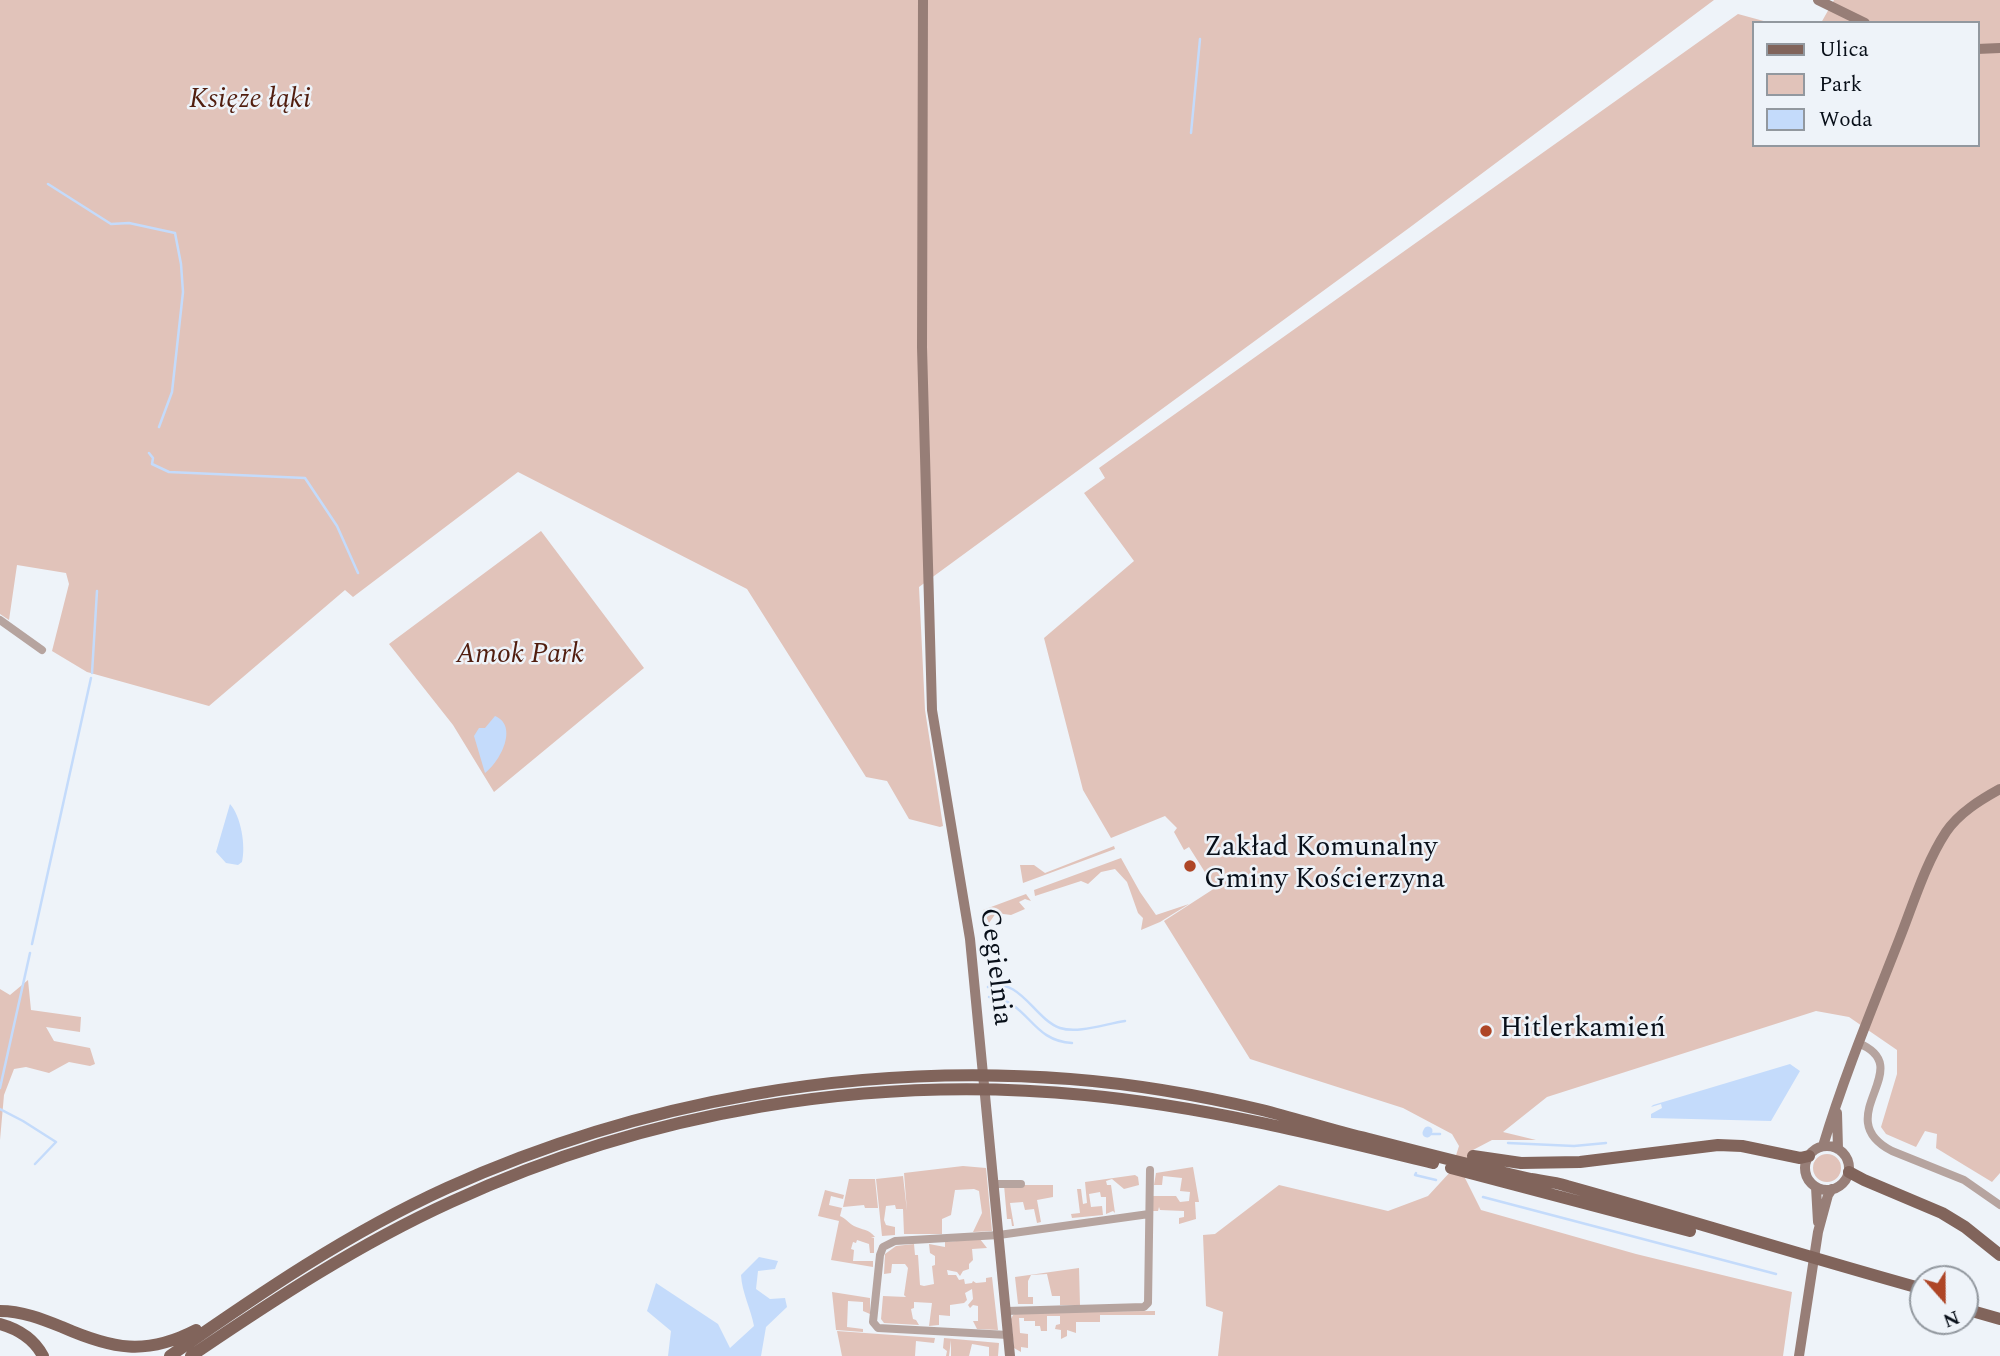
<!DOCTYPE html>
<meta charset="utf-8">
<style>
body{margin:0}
#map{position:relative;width:2000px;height:1356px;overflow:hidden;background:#eef3f9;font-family:Spectral,serif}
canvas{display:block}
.legend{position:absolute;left:1752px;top:21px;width:228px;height:126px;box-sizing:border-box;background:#eef3f9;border:2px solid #92989f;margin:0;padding:9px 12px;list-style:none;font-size:21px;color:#080f19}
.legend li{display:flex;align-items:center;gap:14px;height:35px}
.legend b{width:35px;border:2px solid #92989f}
.north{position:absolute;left:1909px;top:1265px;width:70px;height:70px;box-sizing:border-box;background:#eef3f9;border:2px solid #92989f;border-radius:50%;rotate:159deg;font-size:19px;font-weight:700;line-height:28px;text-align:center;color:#080f19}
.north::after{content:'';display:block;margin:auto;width:24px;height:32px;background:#ae4627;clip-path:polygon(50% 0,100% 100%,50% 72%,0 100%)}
</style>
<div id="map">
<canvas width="2000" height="1356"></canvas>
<ul class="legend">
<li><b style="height:9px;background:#81645b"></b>Ulica</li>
<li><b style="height:19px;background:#e1c3ba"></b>Park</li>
<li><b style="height:19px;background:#c4dbfb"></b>Woda</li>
</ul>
<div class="north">N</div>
</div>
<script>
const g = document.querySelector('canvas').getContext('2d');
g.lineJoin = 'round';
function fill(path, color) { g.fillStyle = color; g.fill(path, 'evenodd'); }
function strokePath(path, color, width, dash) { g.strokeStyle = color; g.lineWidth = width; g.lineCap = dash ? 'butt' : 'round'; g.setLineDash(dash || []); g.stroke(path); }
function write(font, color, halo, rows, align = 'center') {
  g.font = font + ' Spectral,serif'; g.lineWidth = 5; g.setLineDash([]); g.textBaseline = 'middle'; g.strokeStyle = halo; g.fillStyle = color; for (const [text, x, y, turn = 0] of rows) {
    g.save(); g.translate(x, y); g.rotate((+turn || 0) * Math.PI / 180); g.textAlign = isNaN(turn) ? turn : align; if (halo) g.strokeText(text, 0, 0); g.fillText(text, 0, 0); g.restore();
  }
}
const green = new Path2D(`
 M0 0H1714L1409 228 919 587 925 710 943 826 940 827 909 819 887 781 866 777 747 589 518 472 353 597 345 590 209 706 87 672 52 651 69 584 66 573 17 565 9 620 0 614Z
 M1834 0H2000V1173L1992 1182 1936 1148 1937 1134 1925 1131 1916 1147 1886 1134 1881 1127 1897 1074V1050L1849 1017 1816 1011 1547 1097 1503 1132 1536 1140H1492L1473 1150 1465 1178 1481 1210 1636 1254 1792 1292 1783 1356H1218L1223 1312 1206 1306 1203 1235 1215 1234 1279 1185 1388 1211 1428 1196 1451 1171 1459 1146 1452 1134 1403 1108 1250 1059 1164 921 1215 888 1189 847 1184 850 1174 832 1177 828 1165 816 1111 838 1083 790 1044 638 1134 561 1084 493 1105 478 1099 468 1738 14 1771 23H1753V145H1977V23H1821Z
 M541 531 644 668 494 792 453 725 389 644Z
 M1114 846 1115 849 1023 883 1020 865H1034L1045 873Z
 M1121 858 1140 892 1156 915 1189 904 1160 922 1141 930 1143 918 1138 913 1127 882 1115 869 1101 872 1088 884 1081 881 1035 896 1034 890Z
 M1026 894 1031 901 1025 899 1019 902 1025 909 1011 915 996 913 989 923 983 910Z
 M28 980 31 1010 81 1017 80 1032 46 1027 54 1041 90 1048 95 1064 90 1066 69 1062 49 1073 26 1067 14 1069 4 1095 0 1140V989L10 995Z
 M1813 1168a14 14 0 1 1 28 0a14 14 0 1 1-28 0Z
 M963 1166 986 1168 992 1231 973 1232 982 1213 979 1191 974 1189 955 1190 951 1215 942 1219V1234H904L903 1209H896L895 1205 886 1206 884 1220 886 1225 895 1227V1235L882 1236 876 1179 903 1176 907 1211 904 1173Z
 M1193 1167 1199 1202H1195L1196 1219 1179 1224V1218L1184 1217V1211L1160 1210 1159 1207 1158 1211H1152V1196H1176L1180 1202 1189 1201 1190 1192 1180 1191 1182 1178 1163 1176 1162 1185H1154L1156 1173Z
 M1135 1175 1138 1177 1139 1185 1124 1189 1112 1179 1106 1181 1107 1185H1111L1115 1213 1113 1211 1106 1214V1197H1101L1100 1192 1089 1194 1091 1207 1102 1206 1103 1215 1072 1218 1071 1214 1080 1213 1077 1189H1081L1083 1204 1087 1203 1085 1182Z
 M849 1179H875L878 1208H865L864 1205 843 1207Z
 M1004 1185H1053V1197L1037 1200 1041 1222 1037 1223 1034 1209 1025 1210 1023 1202 1010 1203 1014 1226H1012L1011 1219H1007Z
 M825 1190 844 1195 843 1199 831 1196 829 1205 842 1208 840 1216C847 1219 848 1223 854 1226 862 1230 869 1229 875 1237H871L874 1238V1253H870L869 1244 857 1240 856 1243 853 1242 851 1249 854 1250 853 1261H873V1267L831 1260 839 1221 818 1216Z
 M980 1239 987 1248 972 1249 973 1260 969 1264V1269L963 1271 960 1276 957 1272 947 1270 948 1275H956L959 1280 964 1279 965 1284 972 1283 973 1281 976 1283 986 1282V1278L992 1277 998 1330 977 1329 973 1321H978V1306L973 1305 970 1308 968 1305 973 1299 972 1289 965 1293 967 1300 964 1303 950 1305V1316L939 1315V1325L929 1326 932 1303 914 1302V1308L911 1309 913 1319 916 1320 919 1325 884 1323 881 1319 883 1296 906 1297 904 1295 908 1268 905 1264H892L891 1273 884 1274 885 1254 896 1246 914 1244 915 1255H918L920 1285 924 1286 934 1284 932 1266 935 1265V1256L930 1253 929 1244 945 1247V1242Z
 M1079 1268 1080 1305H1060V1296H1052L1047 1274 1031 1275 1028 1281V1297H1033V1304H1018L1015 1277Z
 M832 1292 870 1298V1314L863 1311V1302L848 1301 847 1327 863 1329V1332L836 1330Z
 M1155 1311V1315H1100V1322H1076V1333L1067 1330V1336L1061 1339V1330L1055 1329 1056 1325 1060 1324V1316H1047V1331H1041L1040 1326H1035V1321H1024V1318H1019L1020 1333 1028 1334V1348L1021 1347V1352L1014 1348 1011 1319 1013 1315 1019 1312Z
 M837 1331 935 1338 934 1343 916 1341 915 1356H842Z
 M944 1338 999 1343 998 1356H989V1347L972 1344 969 1356H951V1340L949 1356H946L947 1351 943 1348Z`);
const water = new Path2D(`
 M495 716C519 726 500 762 485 773L474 736 479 728H485Z
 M230 804C241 816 246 846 242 862L238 865 226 863 216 852Z
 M1790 1064 1800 1071 1771 1121 1651 1118V1114L1662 1108 1661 1104 1651 1107 1653 1105Z
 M759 1257 778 1261 775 1269 758 1271 756 1289 770 1299 785 1298 787 1307 766 1327 761 1356H668L671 1331 647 1311 656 1283 718 1324 730 1348 754 1326C751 1309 742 1293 741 1275Z`);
const stream = new Path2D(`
 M1191 133 1200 39
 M48 184 111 224 129 223 175 233 181 264 183 292 172 392 159 427
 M149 453 153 458 152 464 169 472 305 478 337 526 358 573
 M92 673 97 591
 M32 944 91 678
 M988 987C1020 976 1034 1019 1060 1028 1078 1034 1105 1024 1125 1021
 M989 997C1029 1000 1030 1041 1072 1043
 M0 1088 30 953
 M0 1109 23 1121 56 1142 35 1164
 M1427 1134H1440
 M1508 1143 1574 1146 1606 1143
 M1416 1173 1415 1175 1436 1180
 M1483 1197 1776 1274`);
const canal = new Path2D(`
 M1427 1133 1428 1131`);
const street = new Path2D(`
 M0 620 42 650
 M1858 1043C1920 1068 1827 1117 1892 1151L1964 1180 2000 1205
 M994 1184H1021
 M1006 1311 1144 1307 1148 1303 1150 1170
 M1008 1335 878 1328 873 1322 880 1255 883 1247 895 1241 999 1235 1149 1214`);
const secondary = new Path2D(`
 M923 0 922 347 932 710 970 939 1010 1356
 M1818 0 1865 23
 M1977 49 2000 48
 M1837 1113 1838 1149
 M1823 1146C1844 1076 1872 1009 1899 940 1913 905 1925 864 1946 832 1959 813 1980 800 2000 789
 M1805 1168a22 22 0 1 1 44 0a22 22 0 1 1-44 0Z
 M1816 1187 1818 1222
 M1799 1356 1818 1232 1828 1195 1832 1189`);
const primary = new Path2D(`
 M1473 1156 1521 1163 1580 1162 1718 1145 1742 1146 1800 1158 1809 1156
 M1451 1168 1690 1231
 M1849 1172 1864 1180 1942 1213 1965 1227 2000 1255
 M1965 1309 2000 1319
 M0 1311C22 1311 42 1319 62 1327 112 1349 146 1356 196 1330
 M0 1324C18 1329 34 1339 43 1356
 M170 1356C259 1294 348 1233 447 1188 642 1100 857 1063 1070 1079 1134 1084 1199 1095 1262 1110 1298 1119 1333 1131 1369 1139 1423 1153 1477 1167 1531 1179 1543 1181 1555 1182 1567 1186 1686 1219 1804 1256 1923 1289
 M191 1356C275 1299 359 1244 451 1202 648 1111 869 1074 1085 1095 1202 1106 1319 1135 1433 1163`);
const markers = [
 [1190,866,7,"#ae4627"],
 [1486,1031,7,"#ae4627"]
];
const parkNames = [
 ["Księże łąki",250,102],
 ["Amok Park",520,657]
];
const poiNames = [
 ["Zakład Komunalny",1204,850],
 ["Gminy Kościerzyna",1204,882],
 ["Hitlerkamień",1500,1031]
];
const streetNames = [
 ["Cegielnia",994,967,83]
];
fill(green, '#e1c3ba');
fill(water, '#c4dbfb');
strokePath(stream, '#c4dbfb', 2.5);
strokePath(canal, '#c4dbfb', 9);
strokePath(street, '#b6a49f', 8);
strokePath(secondary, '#977e77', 10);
strokePath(primary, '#81645b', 12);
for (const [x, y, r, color] of markers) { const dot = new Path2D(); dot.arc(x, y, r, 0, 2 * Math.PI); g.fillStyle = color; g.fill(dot); strokePath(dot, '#eef3f9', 2.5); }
write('italic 28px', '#511e0f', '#eef3f9', parkNames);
write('28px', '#080f19', '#eef3f9', poiNames, 'left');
write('28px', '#080f19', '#eef3f9', streetNames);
</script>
